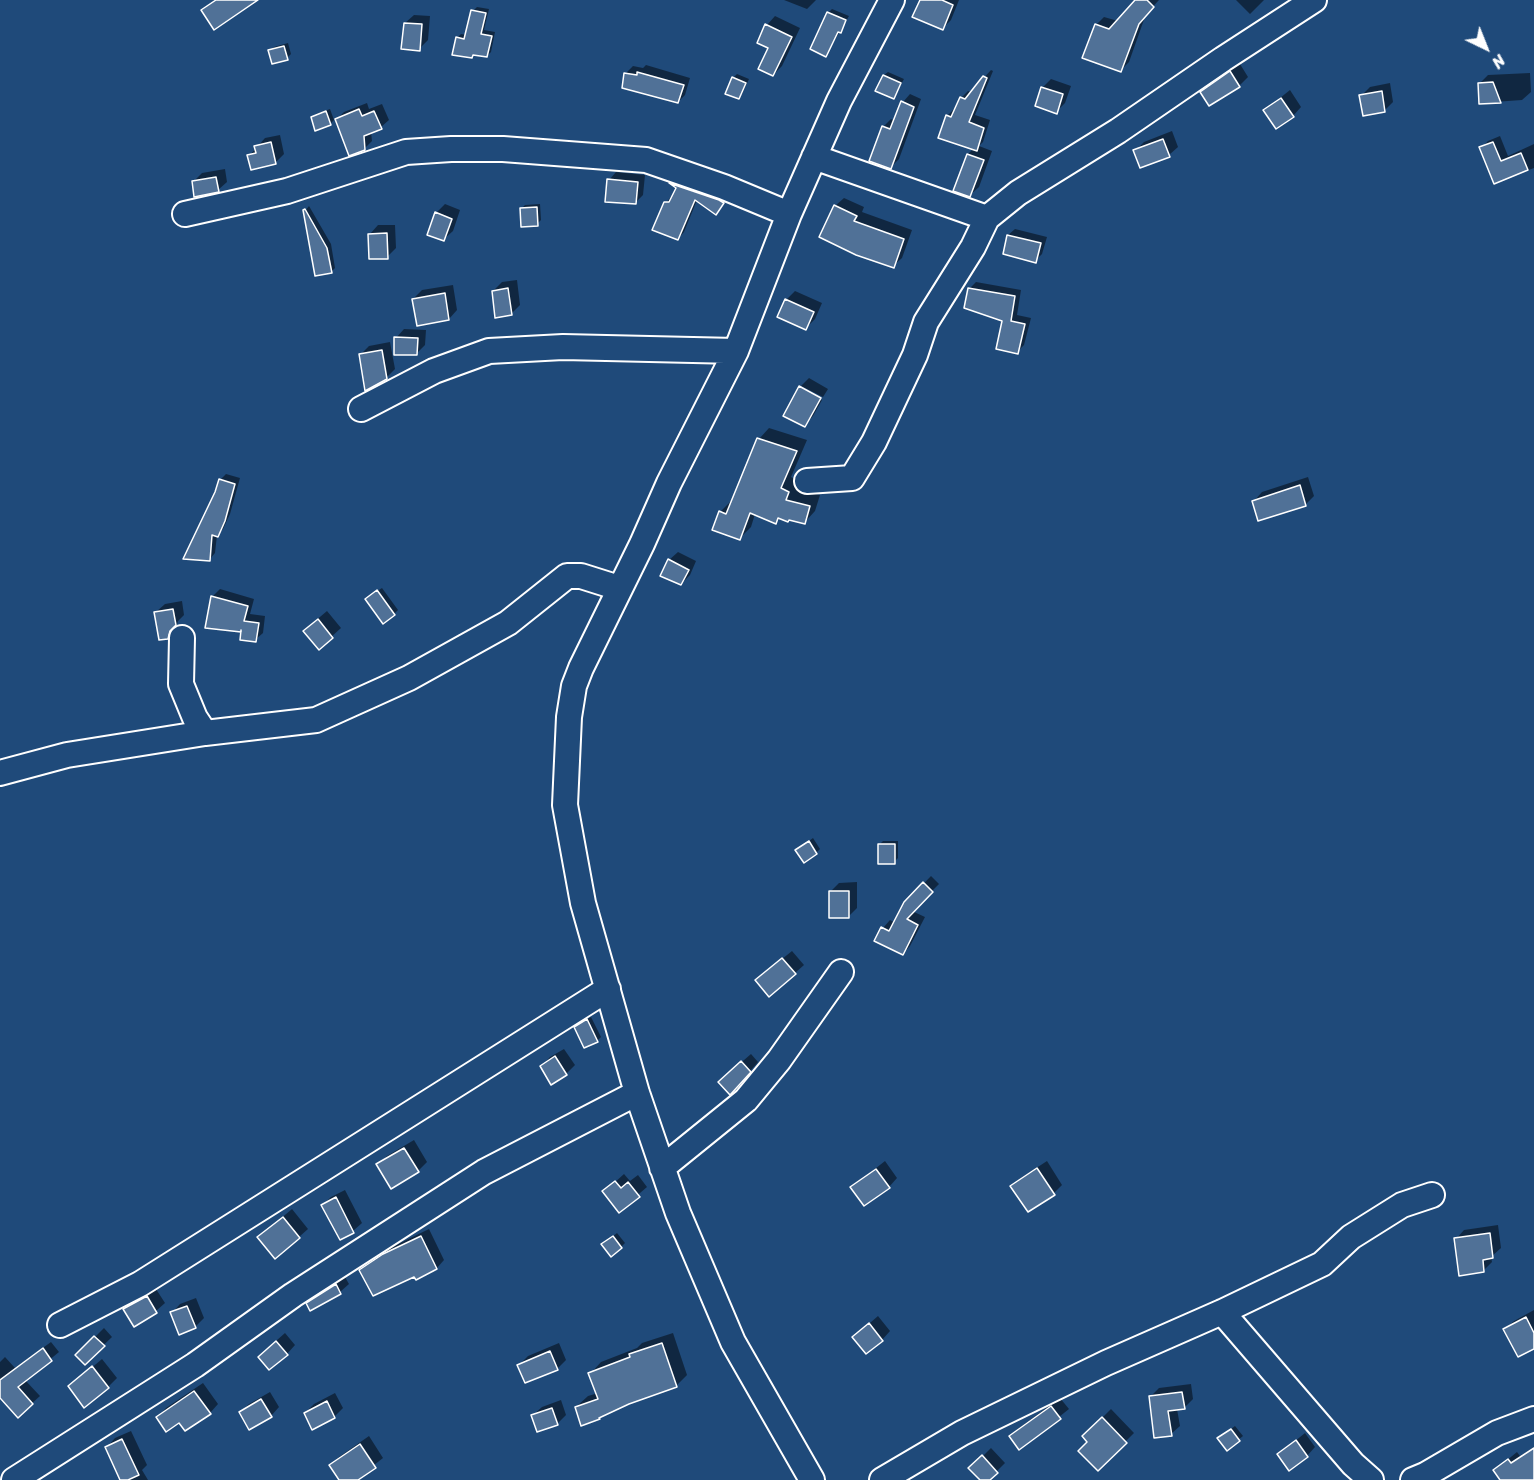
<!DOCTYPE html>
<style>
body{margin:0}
#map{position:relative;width:1534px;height:1480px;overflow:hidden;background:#1f4a7a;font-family:Sriracha,sans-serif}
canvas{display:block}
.north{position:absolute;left:1456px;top:18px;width:60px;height:60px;-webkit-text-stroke:4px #1f4a7a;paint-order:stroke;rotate:137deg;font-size:16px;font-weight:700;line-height:24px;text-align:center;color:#fff}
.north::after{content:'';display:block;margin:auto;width:21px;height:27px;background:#fff;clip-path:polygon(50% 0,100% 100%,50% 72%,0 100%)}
</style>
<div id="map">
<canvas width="1534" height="1480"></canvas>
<div class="north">N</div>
</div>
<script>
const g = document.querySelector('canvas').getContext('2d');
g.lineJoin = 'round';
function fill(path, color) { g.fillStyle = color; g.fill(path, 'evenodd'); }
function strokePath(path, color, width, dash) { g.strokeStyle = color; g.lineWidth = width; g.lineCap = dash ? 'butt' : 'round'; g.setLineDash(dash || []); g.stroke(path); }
const shadow = new Path2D(`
 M784 0H816L807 9Z
 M921 0H959L951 20 942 29Z
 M1137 0H1159L1146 14 1129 62 1121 70 1096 25 1104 17 1118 21Z
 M1236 0H1264L1250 14Z
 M477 7 489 9 484 30 495 32 491 52 487 56 475 53 471 57 457 38 461 34 467 35 473 11Z
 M832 9 849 16 826 55 828 13Z
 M414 15 430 16 428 40 419 49 405 23Z
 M775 16 800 28 782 66 773 75 767 25Z
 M288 43 291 54 287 58 270 51 274 47Z
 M1240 64 1248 77 1239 86 1209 104 1202 92 1211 83Z
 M646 65 690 78 685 95 678 102 626 73 633 66 643 68Z
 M991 70 993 71 975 115 990 120 983 142 979 146 992 151 979 187 970 195 955 190 968 154 974 148 947 116 954 109H956L961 98 968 91 971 92Z
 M888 72 904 79 894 97 884 75Z
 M1530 73 1531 92 1522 100 1480 103 1479 84 1488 75Z
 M737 74 749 79 742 94 739 97 733 78Z
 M1051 79 1071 86 1065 103 1056 112 1042 88Z
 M1390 83 1393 102 1385 110 1361 96 1370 87Z
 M1290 90 1301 107 1293 116 1265 110Z
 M910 94 921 99 899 159 891 167 883 127 891 119 895 121 903 102Z
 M367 103 369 109 382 104 389 120 381 127 371 132 372 141 364 149 336 120 344 112Z
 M330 109 334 120 330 124 313 118 316 114Z
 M1172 131 1178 147 1169 155 1135 151 1144 142Z
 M280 135 284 154 275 163 249 156 265 138Z
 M1500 136 1508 156 1534 144V168L1495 183 1481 148 1488 141Z
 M225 169 227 182 218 190 193 182 202 173Z
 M616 172 645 175 643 195 636 202 609 180Z
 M677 177 729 196 716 213 697 200 684 232 678 239 666 203 678 188 671 183Z
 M844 198 864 207 862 212 912 230 902 258 893 266 835 206Z
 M445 204 460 210 453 231 444 239 436 213Z
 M540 204 541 220 537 224 521 209 525 205Z
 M309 206 331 244 335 268 331 272 305 211Z
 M378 225H395L396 248 387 257 370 234Z
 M1015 229 1047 237 1042 254 1035 261 1008 235Z
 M517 280 520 305 511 314 493 291 502 282Z
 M976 282 1021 290 1017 315 1031 318 1024 345 1017 352 1004 321 969 289Z
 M453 285 457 310 449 319 413 299 422 290Z
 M795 291 822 303 815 319 806 328 786 300Z
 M404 329 426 330 425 345 416 354 396 338Z
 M390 342 395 369 386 378 360 355 369 346Z
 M809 378 828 389 823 397 801 386Z
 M801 386V389L822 400 813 416 805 425 800 387Z
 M769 428 807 440 791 477 799 481 796 489 820 495 815 511 805 522 780 518 776 522 755 514 751 527 740 538 720 512 731 501 733 502 759 439Z
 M226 474 240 478 230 514 223 529 217 535 215 553 209 560 216 493 220 480Z
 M1308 477 1314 496 1305 505 1254 501 1262 492Z
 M678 552 696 561 690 575 681 584 669 560Z
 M382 588 398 610 394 614 371 595Z
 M220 589 254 599 250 614 265 616 263 633 255 640 212 597Z
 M182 601 184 615 178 621 176 628 167 637 156 612 165 604Z
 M327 611 341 628 319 648 314 622Z
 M813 838 820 849 816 853 801 847Z
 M883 841H898V858L894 862 879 845Z
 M931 876 939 884 912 911 925 917 910 946 903 954 876 940 883 928 890 920 895 923 905 903Z
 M857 882V908L849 916 830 892 839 883Z
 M792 951 804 965 795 973 766 972Z
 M591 1017 601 1037 597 1041 580 1024Z
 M564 1049 575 1065 566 1074 542 1066 550 1057Z
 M751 1054 758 1062 739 1084 729 1073Z
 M414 1140 427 1162 418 1171 378 1165 387 1156Z
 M885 1161 897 1178 889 1187H852Z
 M1047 1161 1062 1185 1054 1193 1012 1186 1021 1178Z
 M624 1174 630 1181 638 1175 647 1187 619 1211 604 1192Z
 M345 1190 362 1223 353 1231 340 1238 323 1205 331 1197Z
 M292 1209 308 1229 299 1237H259Z
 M1498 1225 1501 1248 1491 1257 1492 1262 1483 1271 1456 1239 1464 1230Z
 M429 1229 444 1260 437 1268 415 1275 361 1270 369 1262 392 1247Z
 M617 1233 625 1243 621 1247 607 1241Z
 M345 1277 349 1284 340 1292 311 1309 308 1304 317 1295Z
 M156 1289 165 1303 156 1311 135 1325 125 1309 133 1301Z
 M196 1298 204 1318 195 1327 172 1313 180 1304Z
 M1534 1310V1347L1505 1329 1514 1321Z
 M878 1316 890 1331 882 1340 863 1329Z
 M104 1328 112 1337 85 1363 77 1355Z
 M285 1333 295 1345 287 1354 268 1348Z
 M673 1333 687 1375 676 1386 628 1403 576 1407 588 1396 598 1393 590 1374 601 1362 637 1348 642 1343Z
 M51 1342 59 1352 25 1380 40 1396 18 1416 0 1396V1362L5 1357 15 1368Z
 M559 1343 566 1360 557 1369 519 1365 528 1356Z
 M102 1359 117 1378 108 1387 70 1386Z
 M203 1383 218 1404 210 1413 180 1421 158 1417 166 1408Z
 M1191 1384 1193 1399 1184 1408 1177 1409 1180 1426 1171 1434 1150 1397 1159 1388Z
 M270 1392 279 1407 271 1416 241 1412 249 1404Z
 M335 1393 343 1408 334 1417 305 1413 314 1404Z
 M1060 1398 1069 1409 1020 1448 1011 1436 1019 1428Z
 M561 1400 566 1415 557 1424 533 1415 542 1407Z
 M1111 1409 1134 1433 1098 1469 1089 1442 1084 1436Z
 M1235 1426 1243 1436 1227 1449 1223 1435Z
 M131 1431 147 1465 142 1470 148 1480H122L107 1447 115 1438Z
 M1305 1433 1315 1447 1307 1456 1279 1454Z
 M369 1436 383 1458 355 1480H341L331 1465 339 1457Z
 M1534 1447V1480H1501L1495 1470 1517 1452 1520 1456Z
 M991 1448 1005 1463 988 1480H982L971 1468Z`);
const building = new Path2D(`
 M216 0H258L214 30 201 10Z
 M920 0H942L953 5 943 30 912 17Z
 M1135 0H1147L1154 7 1139 24 1121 72 1082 58 1095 24 1109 29Z
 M471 10 486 13 481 34 492 36 487 57 473 55 472 58 452 55 456 37 464 39Z
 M827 12 846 20 841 33 838 32 826 57 810 49Z
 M404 23 422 24 420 51 401 49Z
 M765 24 792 37 773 76 758 69 768 48 757 43Z
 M284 46 288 60 272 64 268 50Z
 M1230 71 1240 87 1209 106 1200 92Z
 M637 72 684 85 678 103 622 88 624 73 637 75Z
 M883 75 901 83 894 99 875 91Z
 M983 76 987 78 969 122 984 128 977 151 938 138 946 115 951 117 960 97 965 99Z
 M732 77 746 83 739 99 725 94Z
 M1493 82 1501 103 1479 104 1478 83Z
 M1041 87 1063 94 1057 114 1035 106Z
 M1382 91 1385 112 1363 116 1359 95Z
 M1281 98 1294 117 1276 129 1263 110Z
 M901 101 914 107 891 169 869 161 882 126 890 129Z
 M359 109 362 116 374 111 382 129 364 136 365 150 349 156 335 119Z
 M326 111 331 125 315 131 311 117Z
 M1163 139 1170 157 1140 168 1133 150Z
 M271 142 276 164 251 170 247 155 256 153 254 146Z
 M1493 142 1501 161 1521 153 1528 170 1494 184 1479 147Z
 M967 154 984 160 970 197 953 191Z
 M216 177 219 192 194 197 192 181Z
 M607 179 638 182 636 204 605 202Z
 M669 183 719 200 724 203 716 215 695 200 678 240 652 230 664 202H669L676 188Z
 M834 205 857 216 854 221 904 239 894 268 856 255 819 237Z
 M537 207 538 226 521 227 520 208Z
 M305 209 327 248 332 273 315 276 303 210Z
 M435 212 452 219 444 241 427 235Z
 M387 233 388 259H369L368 234Z
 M1007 235 1041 243 1036 263 1003 254Z
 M508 288 512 315 495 318 492 291Z
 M968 288 1015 296 1011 321 1025 324 1018 354 996 349 1002 321 964 308Z
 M445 293 449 320 417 326 412 299Z
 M785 299 814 312 806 330 777 317Z
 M394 337 418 338 417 355H394Z
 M382 350 387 379 365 391 359 354Z
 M799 386 821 398 805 427 783 416Z
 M757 438 797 451 781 488 789 492 786 500 810 506 805 524 789 520 788 522 778 518 776 524 750 513 740 540 712 530 719 511 726 514Z
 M219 479 235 484 225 521 218 537 212 535 210 561 183 559 215 492Z
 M1300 485 1306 506 1258 521 1252 501Z
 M668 559 689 570 681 585 660 576Z
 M377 590 395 615 383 624 365 599Z
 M211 596 248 606 244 621 259 623 256 642 240 640 241 630V632L205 628Z
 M173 609 176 625 170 631 168 639 159 640 154 612Z
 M318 619 333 638 319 650 303 631Z
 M809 841 817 854 804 863 795 850Z
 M878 844H895V864H878Z
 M923 882 933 892 907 919 918 925 903 955 874 941 881 927 889 931 904 902Z
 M829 891H849V918H829Z
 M782 958 796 974 769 997 755 980Z
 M587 1019 598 1042 584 1048 574 1027Z
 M555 1056 567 1075 551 1085 540 1066Z
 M741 1061 751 1072 730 1095 718 1082Z
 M404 1148 419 1172 391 1189 376 1164Z
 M1037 1168 1055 1195 1028 1212 1010 1186Z
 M876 1169 890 1188 864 1206 850 1187Z
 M615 1181 621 1188 628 1182 640 1197 619 1213 602 1191Z
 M336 1197 354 1233 340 1240 321 1205Z
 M283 1217 300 1238 275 1259 257 1237Z
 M1490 1233 1493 1258 1483 1260 1484 1272 1459 1276 1454 1238Z
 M421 1236 437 1269 416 1280 414 1277 373 1296 359 1270 383 1254Z
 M613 1236 622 1248 611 1257 601 1244Z
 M336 1284 341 1294 310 1311 306 1303Z
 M147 1296 157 1313 134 1327 123 1309Z
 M187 1306 196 1328 179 1335 170 1312Z
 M1526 1317 1534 1333V1349L1518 1357 1503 1329Z
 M869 1323 883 1341 866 1354 852 1337Z
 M94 1336 105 1346 85 1365 75 1355Z
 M276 1341 288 1355 269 1370 258 1357Z
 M662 1343 677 1387 629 1404 599 1418 600 1419 581 1426 575 1407 598 1399 588 1373 630 1357 629 1354Z
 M43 1348 52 1361 18 1387 33 1404 18 1418 0 1398V1380Z
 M550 1351 558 1370 525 1383 517 1365Z
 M92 1366 109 1388 84 1408 68 1386Z
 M194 1391 211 1414 185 1431 179 1423 166 1432 156 1417Z
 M1182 1392 1185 1409 1168 1411 1172 1436 1154 1438 1149 1396Z
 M261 1399 272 1417 249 1430 239 1412Z
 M327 1401 335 1418 312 1430 304 1413Z
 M1051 1406 1061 1419 1019 1450 1009 1436Z
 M552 1408 558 1425 537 1432 531 1415Z
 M1102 1417 1127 1443 1098 1471 1078 1451 1087 1442 1082 1436Z
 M1231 1429 1240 1441 1227 1451 1217 1438Z
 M122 1439 139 1475 128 1480H120L105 1447Z
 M1296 1440 1308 1457 1289 1471 1277 1454Z
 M360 1444 376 1468 358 1480H339L329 1465Z
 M1534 1448V1480H1500L1493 1470 1508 1459 1511 1463Z
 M982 1455 998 1473 990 1480H980L968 1468Z`);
const minor = new Path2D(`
 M814 157 987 218 1018 193 1118 131 1223 59 1314 0
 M185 214 287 191 406 152 451 149H503L646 160 724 187 789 214
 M361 409 434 371 489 351 563 347 736 351
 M807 481 852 478 874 442 915 355 926 322 973 247 987 218
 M182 638 181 684 195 718 205 733
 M0 773 67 755 205 733 316 720 409 678 508 623 567 576H581L619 588
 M662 1168 746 1100 779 1060 841 972
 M1222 1312 1353 1464 1371 1480
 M60 1325 140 1284 608 989
 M14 1480 195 1365 293 1295 484 1172 637 1093
 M812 1480 733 1342 678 1213 637 1093 583 903 565 805 569 717 574 686 581 668 642 544 669 483 736 351 789 214 839 101 892 0
 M882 1480 962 1433 1106 1363 1222 1312 1322 1264 1351 1237 1402 1205 1432 1195
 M1413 1480 1425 1475 1497 1433 1534 1419`);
fill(shadow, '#0007');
fill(building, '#507197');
strokePath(building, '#fff', 1.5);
strokePath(minor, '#fff', 28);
strokePath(minor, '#1f4a7a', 24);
</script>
